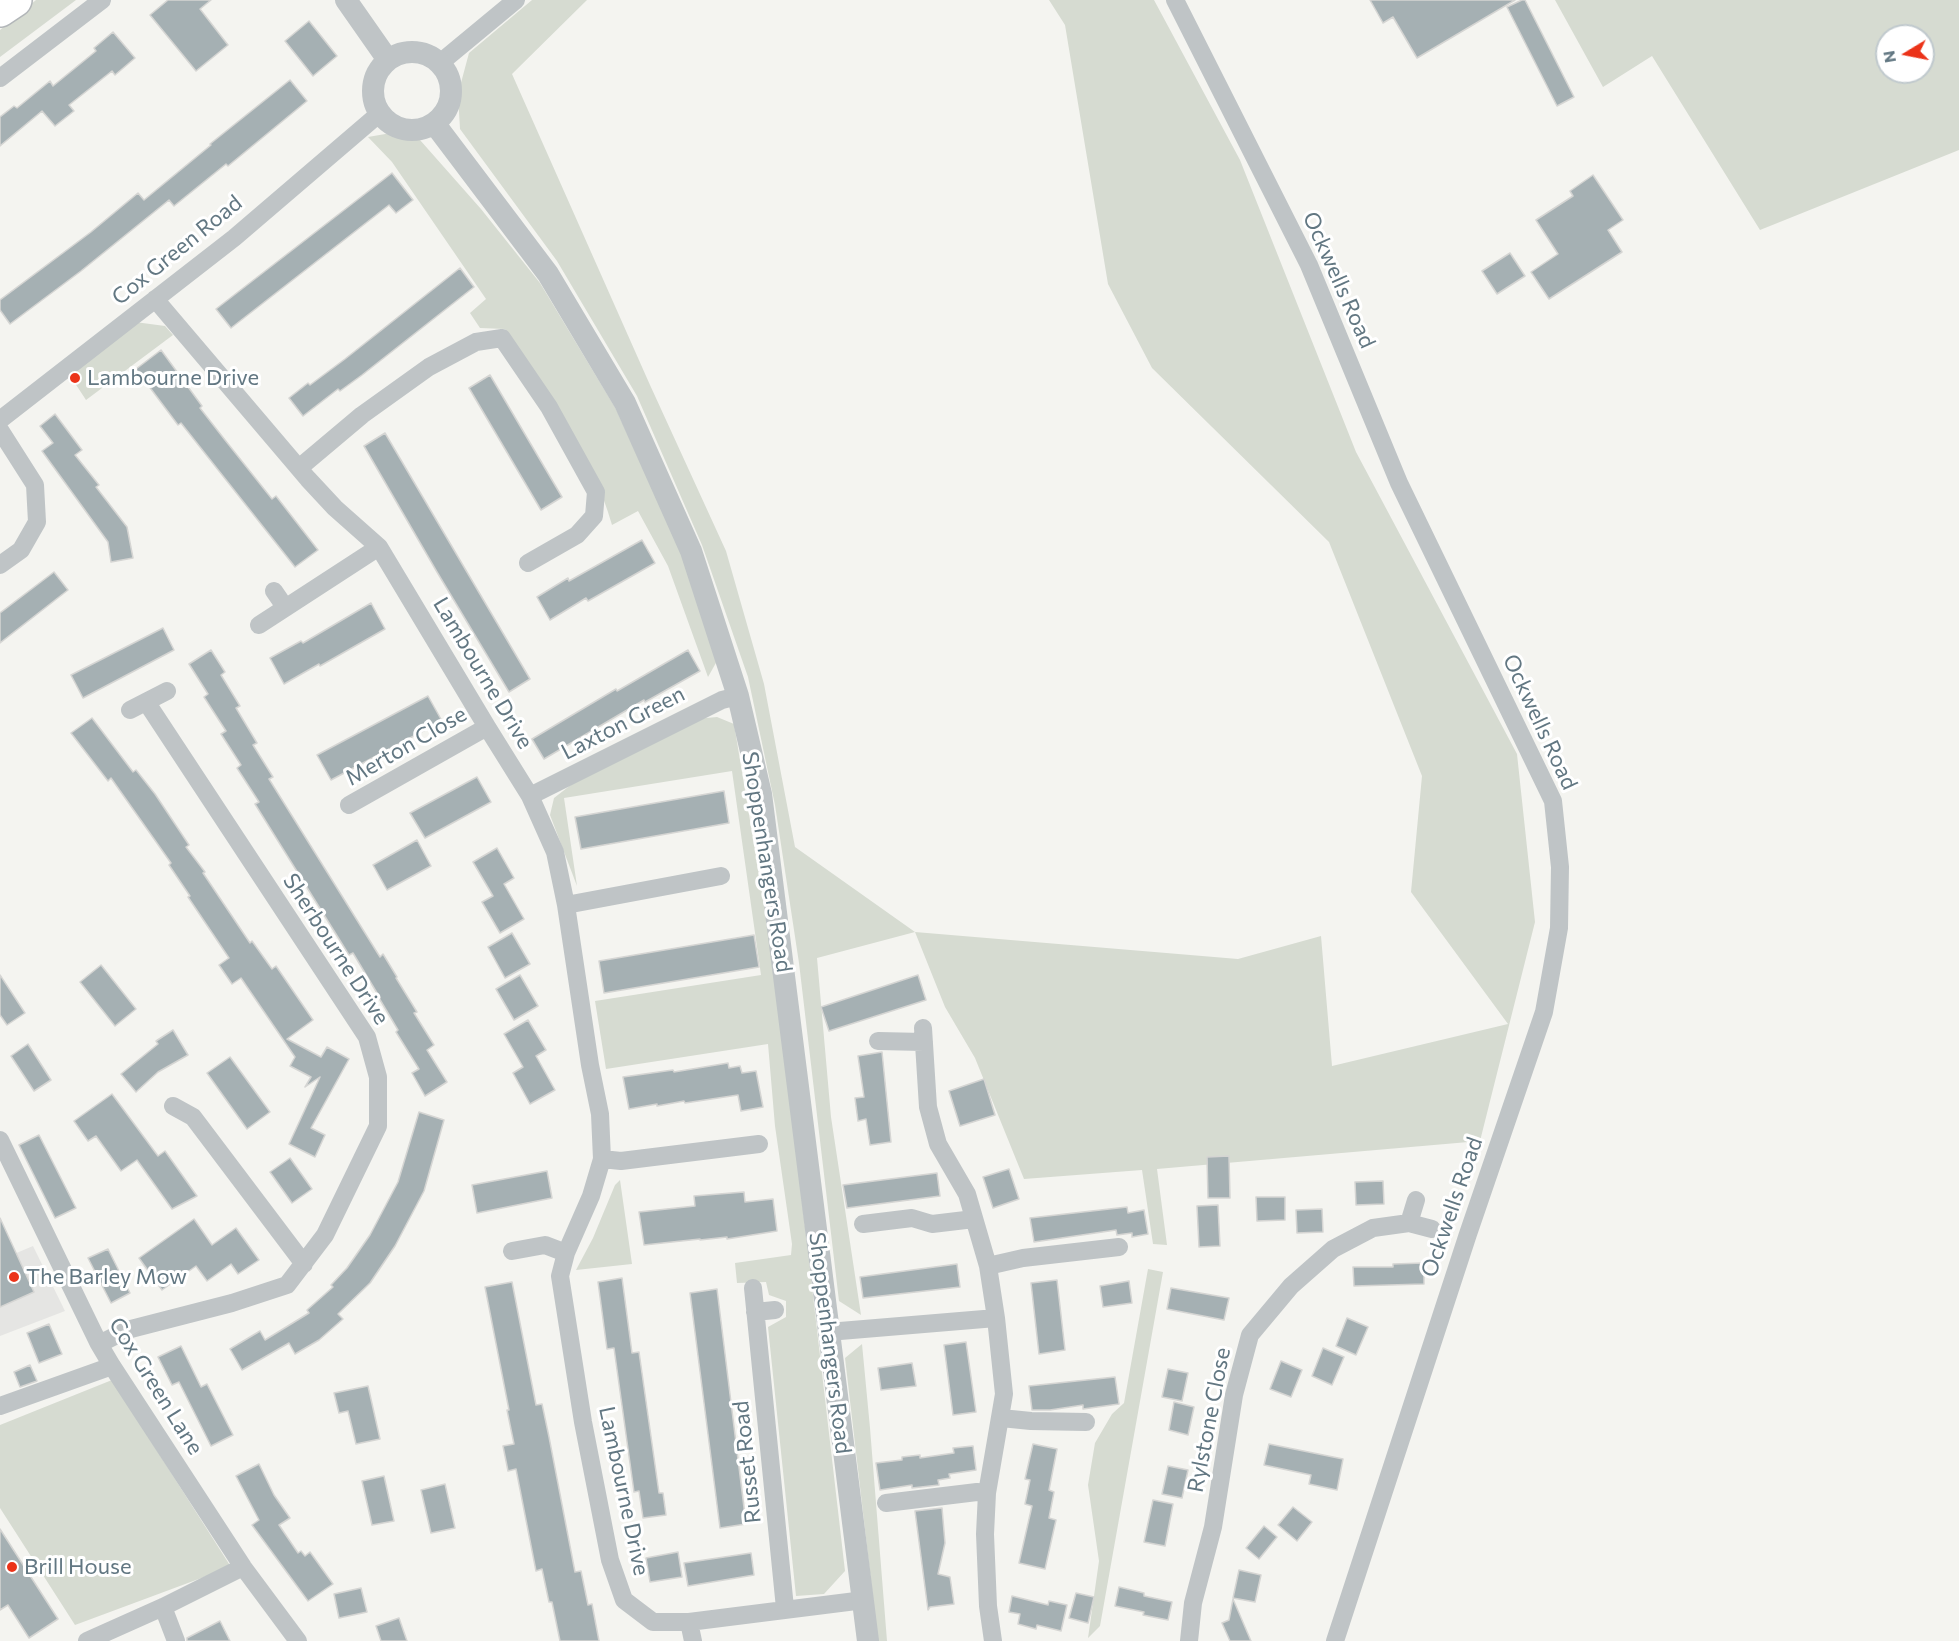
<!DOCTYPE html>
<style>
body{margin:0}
#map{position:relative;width:1959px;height:1641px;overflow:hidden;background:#f4f4f0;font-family:Commissioner,sans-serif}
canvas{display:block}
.north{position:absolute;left:1875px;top:24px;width:60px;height:60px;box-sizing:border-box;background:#fff;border:2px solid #c0c9cd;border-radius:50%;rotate:260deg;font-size:16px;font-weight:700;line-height:24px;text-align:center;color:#627782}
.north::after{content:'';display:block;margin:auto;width:21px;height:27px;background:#eb3319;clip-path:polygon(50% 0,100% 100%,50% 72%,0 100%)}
</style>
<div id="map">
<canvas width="1959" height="1641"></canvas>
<div class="north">N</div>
</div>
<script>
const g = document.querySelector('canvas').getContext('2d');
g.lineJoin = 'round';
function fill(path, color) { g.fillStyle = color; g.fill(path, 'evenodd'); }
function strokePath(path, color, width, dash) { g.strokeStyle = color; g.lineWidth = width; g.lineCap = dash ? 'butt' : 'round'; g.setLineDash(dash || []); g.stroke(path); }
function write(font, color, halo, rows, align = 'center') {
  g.font = font + ' Commissioner,sans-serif'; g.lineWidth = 6; g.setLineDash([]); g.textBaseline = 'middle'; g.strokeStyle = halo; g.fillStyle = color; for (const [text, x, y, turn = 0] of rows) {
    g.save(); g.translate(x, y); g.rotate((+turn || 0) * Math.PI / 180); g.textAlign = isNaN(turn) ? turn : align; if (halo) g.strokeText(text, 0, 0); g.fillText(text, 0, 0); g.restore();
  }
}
const built = new Path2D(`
 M33 1246 65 1311 0 1336V1260Z`);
const green = new Path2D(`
 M36 0H76L0 57V30Z
 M532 0H587L512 74 650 385 726 551 764 684 795 847 915 932 1238 959 1321 936 1332 1066 1508 1024 1411 892 1422 776 1329 542 1152 368 1108 284 1065 25 1049 0H1154L1240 160 1356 452 1517 754 1535 922 1480 1141 1157 1169 1167 1245 1153 1244 1142 1170 1024 1179 975 1058 945 1007 915 932 817 958 831 1117 861 1315 839 1301 799 963 775 805 748 677 702 545 637 396 557 261 460 129 458 94 469 53Z
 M1555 0H1959V150L1760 230 1652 56 1603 87ZM1887 36H1923V72H1887Z
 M391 133 420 140 481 209 540 283 616 409 682 554 717 661 708 677 668 566 638 511 612 525C593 455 545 389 505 329L480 328 470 313 486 299 392 162 368 137Z
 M135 322 165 326 173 335 86 400 69 374Z
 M717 717 734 724 776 977 845 1571 824 1594 796 1596 768 1327 786 1317V1301L769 1295 766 1282 737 1283 735 1263 791 1255 792 1244 775 1126 768 1044 606 1069 595 1001 761 975 732 771 564 798 577 886 550 815 554 798 572 784 696 719Z
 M620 1180 632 1264 576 1270 593 1238 615 1185Z
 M1148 1269 1163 1272 1100 1626 1088 1638 1099 1561 1088 1485 1095 1443 1112 1414 1124 1403Z
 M862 1344 870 1428 887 1641H878L845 1358Z
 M112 1380 231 1567 75 1625 0 1508V1425Z`);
const building = new Path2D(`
 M168 0H211L200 9 228 45 196 71 150 15Z
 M1370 0H1515L1417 58 1393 17 1383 23Z
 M1522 0H1525L1574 97 1557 106 1507 7Z
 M309 21 337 56 313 76 285 41Z
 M113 32 135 58 115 75 112 71 69 105 74 111 55 126 42 111 0 146V117L14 106 17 108 50 81 53 86 96 51 94 48Z
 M290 80 307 101 228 166 226 164 174 206 169 200 81 271 10 324 0 310V300L91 232 138 193 144 200 211 145 210 144Z
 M392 173 413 200 396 213 389 205 231 328 216 309Z
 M1593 175 1623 220 1608 230 1622 252 1549 299 1531 272 1558 254 1536 220 1573 196 1570 191Z
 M1510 253 1525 276 1497 294 1482 271Z
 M460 268 474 287 362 375 340 391 338 389 303 416 289 398 308 383 310 385 345 359Z
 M161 350 202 406 200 408 225 440 272 499 276 496 318 550 295 567 181 423 178 425 136 369Z
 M490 375 562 497 541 510 469 388Z
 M55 414 82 450 75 455 99 485 96 487 127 527 133 558 111 562 108 542 42 451 53 443 40 426Z
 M385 433 530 679 509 692 437 572 364 446Z
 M642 540 655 563 588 601 586 598 550 620 537 597 568 578 569 581Z
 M54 572 68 590 0 643V613Z
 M371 603 385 629 320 666 319 664 284 684 270 658 301 641 303 643Z
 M163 628 174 650 83 698 71 675Z
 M211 650 225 672 221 675 240 706 236 708 257 743 253 745 273 777 269 779 380 957 383 954 397 977 396 978 417 1012 414 1013 434 1045 427 1050 447 1082 425 1096 412 1073 419 1069 396 1032 398 1030 379 998H380L353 953 349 955 255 804 259 802 237 768 241 765 221 734 226 731 204 697 208 694 189 664Z
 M688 650 700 671 645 702 644 700 544 759 532 739 616 689 617 691Z
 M428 696 442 721 331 780 317 755Z
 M92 718 133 772 136 770 155 794 189 845 186 847 205 872 203 873 250 943 252 941 272 969 276 966 313 1020 287 1039 321 1057 327 1047 349 1059 311 1128 325 1135 315 1157 289 1144 320 1077 305 1087 311 1077 290 1066 295 1057 241 978 232 984 219 965 229 958 188 897 190 896 169 865 171 863 111 778 108 781 71 733Z
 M477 777 491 802 425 838 410 813Z
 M724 791 729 823 581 849 575 817Z
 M417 840 431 866 387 890 373 865Z
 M497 848 514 878 504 884 524 919 500 933 482 902 493 896 473 862Z
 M512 933 530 964 505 978 488 947Z
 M754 935 759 967 604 993 599 961Z
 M101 965 136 1009 115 1026 80 982Z
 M0 975 25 1013 7 1025 0 1015Z
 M520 975 538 1006 514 1020 496 989Z
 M918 975 926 1000 829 1031 821 1007Z
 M528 1020 546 1050 536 1056 555 1090 530 1104 513 1073 523 1067 504 1034Z
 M173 1030 188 1055 158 1072 136 1092 121 1074 158 1044 156 1041Z
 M28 1044 51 1080 34 1091 11 1056Z
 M882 1052 891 1142 870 1145 866 1119 858 1121 855 1098 864 1097 858 1056Z
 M230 1057 270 1112 247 1129 207 1073Z
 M728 1063 729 1068 740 1066 742 1073 756 1071 763 1107 741 1111 738 1095 685 1103 684 1101 657 1106V1104L629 1109 623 1077 673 1070 674 1072Z
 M984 1079 995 1115 960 1126 949 1091Z
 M112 1094 158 1156 165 1151 197 1196 172 1209 137 1160 121 1171 96 1136 88 1141 74 1121Z
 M419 1112 444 1120 424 1191 395 1246 370 1283 338 1314 343 1319 319 1340 295 1354 289 1343 242 1370 230 1349 260 1331 265 1340 309 1313 307 1310 333 1287 331 1285 347 1268 370 1235 398 1182Z
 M39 1135 76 1208 55 1218 19 1145Z
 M1229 1156 1230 1198H1208L1207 1157Z
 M290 1158 312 1189 292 1203 270 1172Z
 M1009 1169 1019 1199 993 1208 983 1177Z
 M547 1171 552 1198 477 1213 472 1185Z
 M937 1173 940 1196 847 1208 843 1185Z
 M1383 1181 1384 1204 1356 1205 1355 1182Z
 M744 1192 745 1202 773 1199 777 1231 727 1239V1237L700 1240V1239L644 1245 639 1212 695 1206 694 1196Z
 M1256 1197H1285V1220L1257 1221Z
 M1218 1205 1220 1246 1199 1247 1197 1206Z
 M1127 1207 1128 1213 1144 1210 1148 1234 1132 1237V1233L1117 1235 1116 1230 1034 1242 1030 1218Z
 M1322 1209 1323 1232 1297 1233 1296 1210Z
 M0 1218 34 1292 0 1307Z
 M194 1219 212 1245 236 1228 259 1260 238 1274 231 1264 207 1281 196 1266 162 1290 139 1258Z
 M108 1249 130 1293 111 1303 88 1258Z
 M1424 1263V1284L1354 1286 1353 1267H1393V1264Z
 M957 1264 960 1287 863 1298 860 1277Z
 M622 1278 632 1353 639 1352 659 1493H663L666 1515 643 1518 639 1491 634 1492 614 1348 607 1349 598 1282Z
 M1057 1280 1065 1350 1039 1354 1031 1283Z
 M1129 1281 1132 1303 1103 1307 1100 1286Z
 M512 1282 536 1405 542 1404 549 1437 575 1572 581 1571 588 1605 592 1604 599 1641H560L552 1602H549L542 1569 536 1571 516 1469 508 1471 503 1446 514 1444 507 1410H509L485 1287Z
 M1171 1288 1229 1298 1224 1320 1167 1309Z
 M717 1289 746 1524 720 1528 690 1293Z
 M1347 1318 1368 1327 1356 1355 1336 1346Z
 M49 1324 62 1354 39 1363 27 1333Z
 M966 1342 976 1412 953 1415 944 1345Z
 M181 1346 201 1387 207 1384 233 1435 211 1446 179 1382 172 1385 158 1357Z
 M1323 1348 1344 1357 1332 1385 1312 1376Z
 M1281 1361 1302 1370 1291 1397 1270 1389Z
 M912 1363 916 1386 881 1390 878 1368Z
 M30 1365 37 1381 20 1387 14 1372Z
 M1168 1369 1188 1373 1182 1401 1162 1397Z
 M1115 1377 1119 1404 1083 1409V1405L1050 1410H1032L1029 1386Z
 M368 1386 380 1439 356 1444 348 1411 339 1413 334 1393Z
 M1174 1402 1194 1407 1188 1435 1169 1430Z
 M1033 1444 1057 1449 1049 1490 1054 1492 1049 1518 1056 1520 1045 1569 1019 1563 1032 1506 1025 1504 1030 1480 1025 1479Z
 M1269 1444 1343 1459 1337 1490 1309 1484 1311 1475 1264 1465Z
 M973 1446 976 1470 949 1474 950 1478 938 1480 939 1485 912 1488V1485L880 1490 876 1463 902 1460V1457L920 1455V1458L954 1453 953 1448Z
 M259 1464 274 1495 290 1518 279 1525 298 1553 301 1551 305 1556 310 1552 333 1584 308 1601 252 1525 259 1520 236 1476Z
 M1168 1466 1188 1470 1182 1498 1162 1494Z
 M384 1476 394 1521 372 1525 362 1481Z
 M445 1484 455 1528 431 1533 421 1490Z
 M1153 1500 1173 1504 1165 1546 1144 1542Z
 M1293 1507 1312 1522 1297 1541 1278 1525Z
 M942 1508 945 1543 938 1574 950 1577 954 1604 930 1607 928 1610 915 1511Z
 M1264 1526 1277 1537 1259 1559 1246 1548Z
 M0 1529 58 1619 29 1638 8 1605 0 1610Z
 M678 1552 682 1577 650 1582 646 1558Z
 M751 1553 754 1575 688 1586 684 1563Z
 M1239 1570 1261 1575 1255 1602 1233 1598Z
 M1119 1587 1144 1593V1596L1172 1602 1168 1620 1143 1615 1144 1612 1115 1606Z
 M361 1588 367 1612 339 1618 334 1594Z
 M1076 1593 1094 1597 1088 1623 1069 1618Z
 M1012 1596 1048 1605 1049 1601 1067 1605 1061 1631 1037 1625 1036 1629 1018 1624 1020 1614 1009 1612Z
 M1233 1599 1251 1641H1230L1222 1623 1229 1620Z
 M399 1618 407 1641H381L376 1626Z
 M220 1621 230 1641H187V1638Z`);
const minor = new Path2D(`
 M1175 0 1309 265 1399 483 1553 801 1560 867 1559 928 1544 1012 1468 1234 1335 1641
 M440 63 516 0
 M0 78 102 0
 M155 299 308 479 335 508 379 547 487 727 530 796 555 852 566 905 590 1065 600 1114 602 1159 591 1196 566 1253 560 1276 583 1422 610 1560 624 1600 653 1622H689L864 1600
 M0 420 234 238 380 113
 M0 430 35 485 37 522 21 550 0 565
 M299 468 362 415 429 367 476 342 502 338 549 407 596 492 594 516 577 535 528 563
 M274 591 285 607
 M259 625 379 547
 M130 710 167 691
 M530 796 722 700 738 696
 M349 805 487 727
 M566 905 721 876
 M923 1028 928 1107 938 1144 967 1194 988 1266 996 1318 1004 1394 987 1493 985 1534 988 1606 993 1641
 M878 1041 924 1042
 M173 1106 193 1117 304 1264
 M0 1140 99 1344 112 1366 243 1567 298 1641
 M602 1159 621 1161 759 1144
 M1409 1223 1416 1200
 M863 1224 912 1218 932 1224 974 1219
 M512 1251 545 1245 566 1253
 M988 1266 1023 1258 1119 1247
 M753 1288 785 1608
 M755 1312 775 1310
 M828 1332 996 1318
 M99 1344 127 1330 232 1303 287 1285 325 1235 378 1126V1077L367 1037 147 703
 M0 1406 112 1366
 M1001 1418 1031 1421 1086 1422
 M886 1503 977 1492 987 1493
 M163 1607 176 1641
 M689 1622 693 1641
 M87 1641 163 1607 243 1567
 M1189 1641 1193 1603 1213 1527 1234 1395 1250 1335 1291 1286 1333 1249 1373 1228 1409 1223 1432 1229`);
const tertiary = new Path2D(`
 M346 0 388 60
 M373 91a39 39 0 1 1 78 0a39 39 0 1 1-78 0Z
 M434 123 548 274 625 403 691 551 738 696 761 794 868 1641`);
const motorway = new Path2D(`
 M0 10 15 0`);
const markers = [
 [75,378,6,"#eb3319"],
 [14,1277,6,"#eb3319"],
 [12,1567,6,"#eb3319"]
];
const streetNames = [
 ["Cox Green Road",177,250,-39],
 ["Ockwells Road",1339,280,66],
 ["Lambourne Drive",483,673,59],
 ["Ockwells Road",1540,722,65],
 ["Laxton Green",623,723,-27],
 ["Merton Close",406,746,-30],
 ["Shoppenhangers Road",767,862,81],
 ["Sherbourne Drive",336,949,57],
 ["Ockwells Road",1452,1207,-71],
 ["Shoppenhangers Road",830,1343,83],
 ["Cox Green Lane",156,1386,58],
 ["Rylstone Close",1209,1420,-79],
 ["Russet Road",747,1462,-96],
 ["Lambourne Drive",624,1491,78]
];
const poiNames = [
 ["Lambourne Drive",87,378],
 ["The Barley Mow",26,1277],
 ["Brill House",24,1567]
];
fill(built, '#e5e5e3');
fill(green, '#d6dbd1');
fill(building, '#a5b0b3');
strokePath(building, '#d5d5d3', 1.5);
strokePath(motorway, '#b2b6b9', 36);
strokePath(minor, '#bfc4c6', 18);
strokePath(tertiary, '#bfc4c6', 22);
strokePath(motorway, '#fff', 33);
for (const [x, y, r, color] of markers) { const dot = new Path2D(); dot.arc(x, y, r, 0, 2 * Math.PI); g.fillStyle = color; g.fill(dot); strokePath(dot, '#fff', 2); }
write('22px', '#627782', '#fff', streetNames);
write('22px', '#627782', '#fff', poiNames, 'left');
</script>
